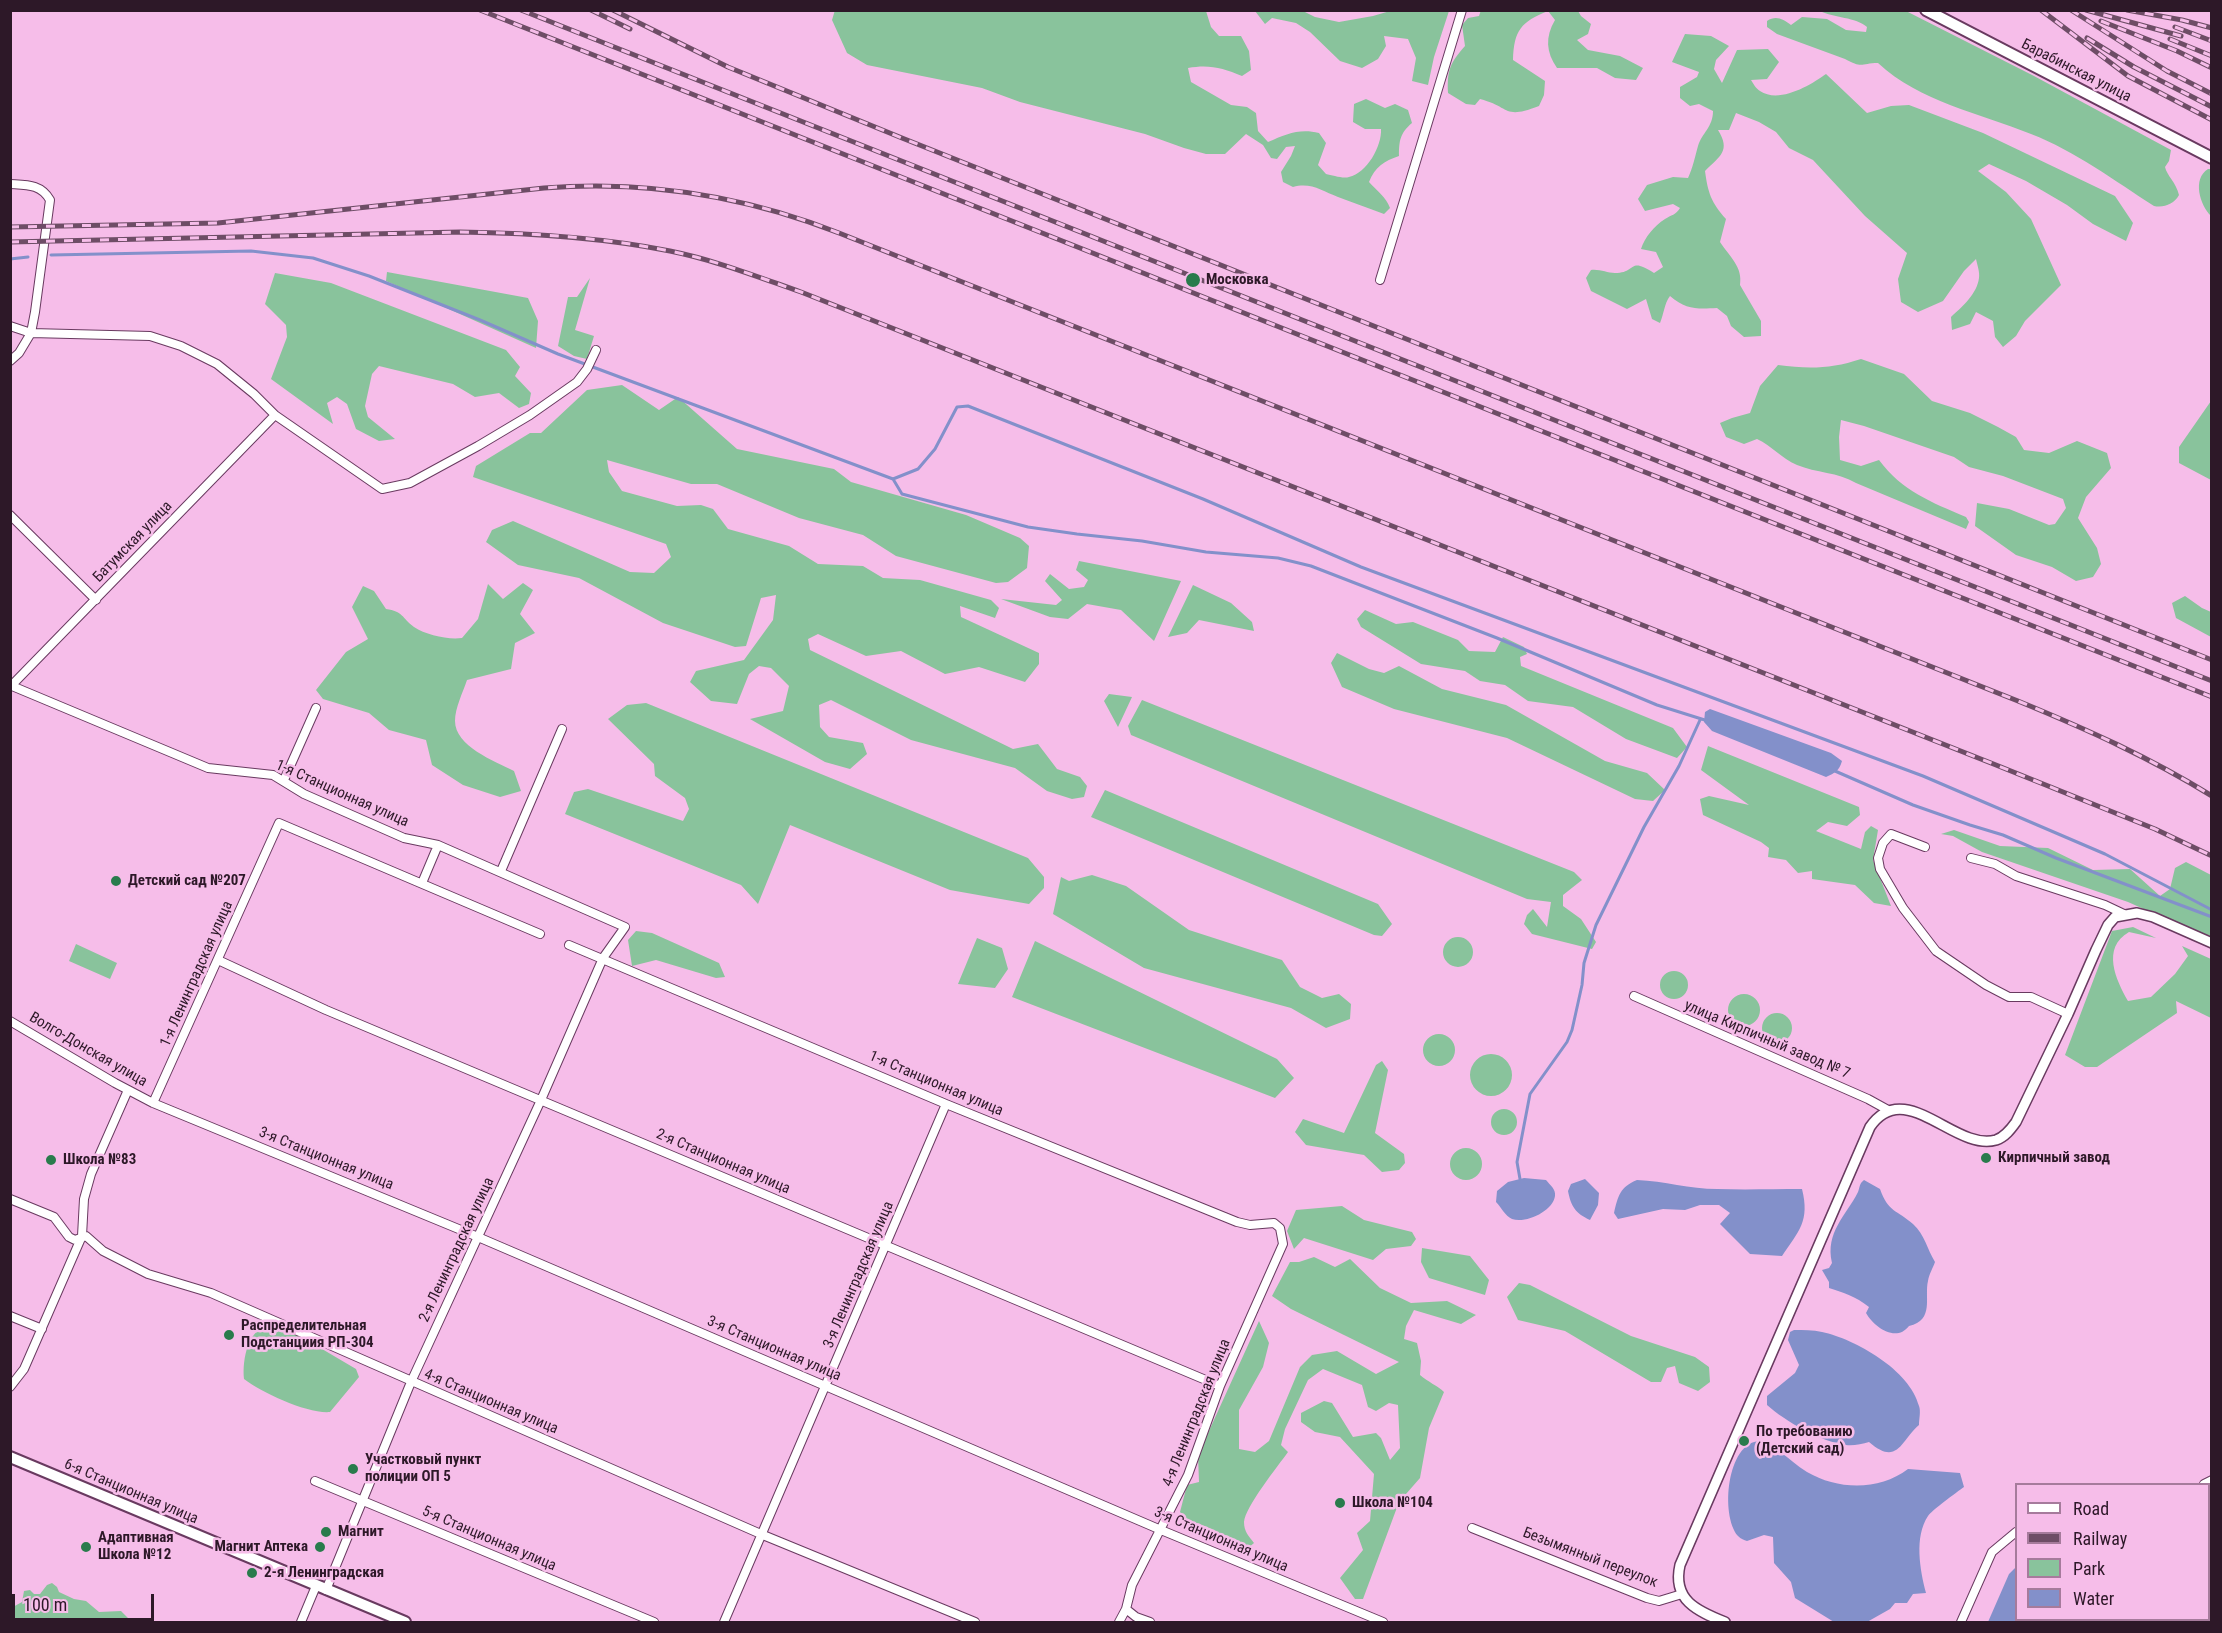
<!DOCTYPE html>
<meta charset="utf-8">
<style>
body{margin:0}
#map{position:relative;width:2222px;height:1633px;overflow:hidden;background:#f6bde9;font-family:"Roboto Condensed",sans-serif}
canvas{display:block}
.frame{position:absolute;inset:0;border:12px solid #2d1828;pointer-events:none}
.legend{position:absolute;left:2015px;top:1483px;width:195px;height:138px;box-sizing:border-box;background:#f6bde9;border:2px solid #a67b9c;margin:0;padding:8px 10px;list-style:none;font-size:18px;color:#2d1828}
.legend li{display:flex;align-items:center;gap:12px;height:30px}
.legend b{width:30px;border:2px solid #a67b9c}
.scale{position:absolute;left:12px;top:1594px;width:142px;height:27px;box-sizing:border-box;border:3px solid #2d1828;border-top:0;padding-left:8px;font-size:18px;line-height:21px;white-space:nowrap;color:#2d1828;-webkit-text-stroke:4px #f6bde9;paint-order:stroke}
</style>
<div id="map">
<canvas width="2222" height="1633"></canvas>
<div class="frame"></div>
<ul class="legend">
<li><b style="height:8px;background:#fff"></b>Road</li>
<li><b style="height:8px;background:#6e4d66"></b>Railway</li>
<li><b style="height:16px;background:#89c39c"></b>Park</li>
<li><b style="height:16px;background:#8390ca"></b>Water</li>
</ul>
<div class="scale">100 m</div>
</div>
<script>
const g = document.querySelector('canvas').getContext('2d');
g.lineJoin = 'round';
function fill(path, color) { g.fillStyle = color; g.fill(path, 'evenodd'); }
function strokePath(path, color, width, dash) { g.strokeStyle = color; g.lineWidth = width; g.lineCap = dash ? 'butt' : 'round'; g.setLineDash(dash || []); g.stroke(path); }
function write(font, color, halo, rows, align = 'center') {
  g.font = font + ' "Roboto Condensed",sans-serif'; g.lineWidth = 5; g.setLineDash([]); g.textBaseline = 'middle'; g.strokeStyle = halo; g.fillStyle = color; for (const [text, x, y, turn = 0] of rows) {
    g.save(); g.translate(x, y); g.rotate((+turn || 0) * Math.PI / 180); g.textAlign = isNaN(turn) ? turn : align; if (halo) g.strokeText(text, 0, 0); g.fillText(text, 0, 0); g.restore();
  }
}
const green = new Path2D(`
 M835 10 1206 11 1211 27 1219 36H1241L1249 51 1251 70 1242 76C1223 68 1209 64 1188 68L1191 82 1231 105 1247 107 1256 113 1258 131 1268 142C1286 134 1300 128 1319 133L1326 143 1318 165 1326 174C1332 175 1343 179 1349 177 1367 173 1382 146 1381 129H1365L1353 122 1354 104 1366 99 1385 108 1395 104 1408 110 1412 123C1400 133 1399 141 1399 156 1384 161 1375 167 1369 182 1377 191 1386 197 1390 208L1384 214C1369 208 1353 203 1338 197 1322 191 1311 182 1293 187L1283 182 1281 172 1291 156 1295 146 1286 147 1277 159 1271 158 1263 145 1246 134 1225 154H1206L1184 148 1145 134 1020 102 982 88 867 65 847 53 832 20Z
 M1481 10 1578 11 1581 16 1591 24 1588 34 1577 40 1588 50 1620 56 1643 68 1636 80 1615 78 1597 68H1557C1546 52 1545 37 1555 20L1548 11C1521 22 1514 30 1513 60L1545 81 1544 95 1539 106C1503 120 1511 107 1480 99L1475 105 1466 104 1448 93C1447 70 1450 63 1465 46L1462 25 1468 18 1479 16Z
 M1255 11H1303L1315 17 1339 22 1373 16 1390 11H1449L1434 57 1428 85 1412 81 1416 58 1408 39 1384 36 1386 46 1378 59 1362 68 1340 61 1310 32 1296 23 1272 18 1265 24Z
 M1820 11H1906L2034 76 2171 150 2169 161 2165 167C2167 176 2176 182 2179 195 2174 204 2164 208 2154 206 2115 181 2075 151 2031 134 1979 113 1920 102 1878 63 1861 63 1863 69 1845 59L1777 34 1767 27V21C1776 15 1783 19 1791 25L1802 17 1827 19 1846 30 1866 32 1867 27C1856 17 1834 18 1820 11Z
 M1685 34 1711 36 1729 46 1716 60 1714 69 1722 83 1737 50 1768 49 1779 62 1767 79 1751 80C1753 83 1756 89 1760 91 1779 104 1811 85 1826 74L1867 113 1891 106 1909 105 1983 133 2115 196 2133 223 2126 241 2093 224 2067 205 2026 181 1989 164 1978 171 2006 192 2031 219 2061 285 2025 321 2016 336 2003 347 1995 337 1993 321 1976 312 1970 324 1952 330 1951 317C1962 307 1977 294 1979 278 1980 272 1977 264 1976 259L1964 271 1943 301 1918 312 1901 302 1898 279 1907 253 1865 216 1813 160 1789 148 1776 132 1759 122 1736 113 1729 130H1718C1731 151 1720 156 1705 171 1708 193 1711 202 1726 219L1720 242C1730 257 1743 267 1740 285L1761 321V336L1744 337 1731 326 1727 316 1717 308C1698 309 1686 310 1670 296 1664 304 1664 314 1660 323L1652 319 1646 299 1627 309 1591 291 1586 278 1591 270C1600 269 1607 273 1615 273 1637 273 1628 256 1654 273L1663 267 1656 252 1641 249C1645 237 1654 226 1665 219 1671 215 1676 215 1680 208L1673 204 1645 211 1638 199 1647 185 1673 177 1688 178C1693 167 1695 157 1698 146 1702 133 1713 127 1713 111L1699 104 1690 106 1680 98V87L1697 77 1699 72 1672 62Z
 M2208 169H2211V216C2200 205 2192 179 2208 169Z
 M387 272 528 298 538 321 536 348 386 281Z
 M275 273 331 283 506 350 520 367 515 376 531 393 529 404 519 408 499 393 475 397 453 384 379 366 372 374 365 406 368 417 395 439 379 441 356 429 347 404 337 397 327 403 333 424 271 379 287 337 286 325 265 304Z
 M590 278 575 330 594 336 587 359 574 356 558 346 568 297H577Z
 M1861 359 1904 374 1932 401 1970 413 1998 427 2016 437 2024 450 2049 453 2077 441 2107 453 2111 468 2086 497 2078 518 2097 548 2101 564 2093 577 2076 581 2052 567 2016 555 1975 526 1977 503 2009 509 2049 525 2055 524 2066 508 2063 499 2003 476 1969 467 1954 457 1864 426 1841 420 1839 437 1840 460 1861 466 1879 460C1902 491 1931 502 1966 517L1969 522 1966 529 1856 483C1838 472 1816 473 1797 465 1781 458 1772 446 1757 439L1744 444 1726 437 1720 423 1732 418 1750 413 1760 386 1778 365C1808 369 1831 369 1861 359Z
 M622 385 659 410 678 397 737 449 834 469 851 482 966 515 1020 538 1029 546 1027 568 1008 582 996 583 896 556 863 535 799 518 717 484H691L607 460 609 472 622 491 677 506 701 505 713 509 728 529 789 546 818 564 863 566 883 578 920 580 991 600 999 608 995 618 960 606 961 617 1039 653V664L1025 682 979 667 945 674 901 651 866 656 818 634 808 639 810 650 1013 749 1038 744 1057 769 1080 777 1087 786 1084 797 1072 799 1047 791 1015 768 911 740 831 700 819 705 820 727 829 737 863 743 867 754 850 769 825 762 750 719 783 711 789 686 771 668 759 666 749 674 737 704 711 701 690 682 696 671 744 660 773 620 776 595 761 598 746 646 735 647 663 623 579 578 518 565 486 542 492 530 513 521 630 572 654 573 671 557 666 544 473 477 476 466 530 433H541L587 390Z
 M2211 401V480L2179 463V447Z
 M1079 561 1181 581 1154 641 1121 610 1087 604 1068 619 1050 617 1001 599 1056 605 1062 600 1045 581 1050 574 1069 589 1084 587 1088 580 1076 570Z
 M523 583 533 590 520 614 535 633 515 643 511 669 467 680C463 692 455 708 455 721 455 746 494 761 514 771L521 791 500 797 463 785 432 765 426 740 389 730 369 713 323 699 316 690 346 652 368 639 352 607 363 586 374 591 386 609C403 611 402 618 414 627 426 635 448 640 462 638L478 619 488 584 503 599Z
 M1193 585 1231 603 1252 622 1254 631 1199 620 1187 633 1168 637Z
 M2185 596 2202 608 2211 612V637L2176 618 2172 603Z
 M1365 610 1396 624 1413 622 1458 640 1469 651 1495 652 1503 637 1524 647 1527 654 1520 657 1521 666 1673 728 1687 747 1677 758 1626 739 1573 707 1528 701 1505 685 1480 681 1465 671 1421 664 1361 627 1357 619Z
 M1337 653 1369 669 1384 673 1399 666 1442 689 1506 705 1605 761 1647 773 1665 790 1653 801 1635 799 1507 738 1394 709 1342 687 1331 663Z
 M1109 694 1132 697 1118 727 1104 701Z
 M1142 700 1574 872 1582 880 1563 895V906L1581 919 1596 942 1592 949 1532 934 1524 924 1527 915 1533 909 1547 927 1551 902 1527 899 1131 735 1128 726Z
 M646 703 1028 858 1044 877V888L1029 904 950 890 790 825 758 904 741 885 565 814 574 792 588 789 683 821 689 809 685 798 655 776 654 764 608 719 627 705Z
 M1708 746 1859 807 1860 815 1847 826 1828 822 1816 831 1861 849 1865 832 1871 826 1878 830 1873 860 1891 906 1874 903 1855 885 1812 879V871L1798 873 1786 860 1768 857 1769 848 1761 842 1703 815 1700 799 1709 796 1749 805 1701 770Z
 M1105 790 1378 904 1392 924 1382 936 1374 935 1091 817Z
 M1954 830 2000 846 2048 848 2093 870 2130 869 2160 896 2170 889 2175 868 2186 862 2211 875V939L2128 902 1982 852 1953 836 1941 834Z
 M1092 875 1126 886 1189 930 1282 960 1300 987 1322 998 1339 994 1351 1004 1350 1019 1326 1028 1291 1008 1144 968 1053 914 1061 877 1069 881Z
 M2133 927 2156 938 2129 932C2101 948 2116 980 2128 1001L2151 997 2175 974 2188 956 2182 946 2211 959V1018L2176 1001 2177 1013 2097 1067H2085L2065 1055 2112 931Z
 M636 931 652 933 719 963 725 977 716 978 656 960 632 966 628 940Z
 M1443 952a15 15 0 1 1 30 0a15 15 0 1 1-30 0Z
 M977 938 1002 948 1008 969 995 988 958 984Z
 M1035 941 1277 1059 1294 1078 1275 1098 1012 997Z
 M76 944 117 963 110 979 69 961Z
 M1660 985a14 14 0 1 1 28 0a14 14 0 1 1-28 0Z
 M1728 1010a16 16 0 1 1 32 0a16 16 0 1 1-32 0Z
 M1762 1028a15 15 0 1 1 30 0a15 15 0 1 1-30 0Z
 M1423 1050a16 16 0 1 1 32 0a16 16 0 1 1-32 0Z
 M1470 1075a21 21 0 1 1 42 0a21 21 0 1 1-42 0Z
 M1382 1061 1388 1070 1375 1133 1404 1154 1405 1163 1399 1170 1382 1172 1364 1155 1306 1145 1295 1132 1303 1119 1344 1133 1376 1065Z
 M1491 1122a13 13 0 1 1 26 0a13 13 0 1 1-26 0Z
 M1450 1164a16 16 0 1 1 32 0a16 16 0 1 1-32 0Z
 M1342 1206 1364 1220 1412 1232 1416 1239 1411 1246 1386 1249 1373 1260 1304 1238 1294 1249 1287 1231 1296 1210Z
 M1422 1248 1470 1256 1489 1280 1485 1295 1429 1278 1421 1262Z
 M1314 1257 1335 1267 1350 1259 1380 1288 1411 1303 1447 1301 1476 1315 1461 1324 1414 1310 1406 1326 1404 1339 1417 1343 1421 1361 1420 1375C1428 1382 1438 1386 1444 1392L1429 1428 1420 1478 1399 1502 1363 1599H1355L1340 1578 1363 1550 1357 1533 1370 1521 1374 1474 1340 1437 1315 1432 1301 1422V1413L1324 1401 1332 1403 1353 1437 1376 1433 1381 1438 1390 1460 1400 1448 1398 1405 1389 1403 1376 1411 1368 1407 1362 1385 1323 1369 1308 1380 1285 1429 1281 1445 1288 1452C1278 1466 1245 1507 1244 1522 1244 1532 1249 1536 1254 1543L1247 1549C1216 1543 1197 1542 1180 1512L1187 1485 1199 1482 1198 1455 1259 1321 1269 1343 1263 1367 1239 1410V1449L1255 1452 1269 1441 1300 1367 1312 1355 1337 1351 1376 1374 1399 1362 1291 1309 1272 1296 1290 1262H1299Z
 M1519 1283 1530 1285 1631 1336 1695 1357 1709 1367 1710 1382 1698 1391 1679 1383 1675 1366 1667 1368 1661 1382H1651L1565 1331 1518 1320 1507 1297Z
 M271 1326 300 1336 356 1369 359 1377 330 1412C308 1414 262 1393 244 1379 242 1360 248 1326 271 1326Z
 M52 1583 57 1587 59 1592 74 1599 86 1601 99 1612 121 1611 132 1622H15L11 1618V1608L22 1602 24 1591 30 1590 34 1594H40L47 1585Z`);
const water = new Path2D(`
 M1710 709 1831 753 1842 761C1839 771 1835 773 1826 777L1712 731 1704 722 1705 712Z
 M1524 1178 1546 1180C1550 1185 1556 1189 1555 1196 1553 1211 1526 1224 1512 1219 1505 1216 1501 1207 1496 1202L1497 1191 1508 1182Z
 M1585 1179 1599 1193 1598 1205 1590 1220C1575 1213 1571 1206 1568 1191L1571 1184Z
 M1637 1180C1664 1181 1690 1189 1717 1189 1745 1190 1773 1189 1802 1189 1810 1221 1799 1231 1782 1256L1750 1254 1720 1224 1730 1213 1719 1205H1700L1685 1210 1663 1209 1618 1219 1614 1213C1618 1196 1620 1187 1637 1180Z
 M1864 1180 1880 1189C1888 1212 1897 1210 1913 1224 1925 1235 1927 1249 1935 1262 1933 1268 1929 1274 1928 1281 1924 1297 1935 1320 1909 1326 1896 1343 1874 1327 1866 1313L1869 1307C1855 1296 1844 1293 1829 1288V1282L1822 1270 1829 1268 1832 1263C1825 1232 1846 1216 1858 1192 1860 1187 1859 1184 1864 1180Z
 M1794 1330C1803 1330 1813 1330 1822 1332 1855 1339 1910 1370 1919 1406 1921 1411 1919 1419 1919 1425 1901 1440 1898 1467 1869 1442 1862 1444 1853 1446 1846 1445 1821 1442 1785 1421 1767 1405V1396L1795 1373 1799 1365 1788 1340 1790 1332Z
 M1759 1441C1766 1445 1774 1448 1780 1452 1789 1458 1797 1466 1807 1472 1838 1490 1879 1491 1908 1469L1960 1473 1964 1487C1957 1492 1931 1511 1928 1516 1914 1537 1920 1570 1926 1593L1913 1594 1907 1603H1895L1890 1609 1867 1622H1834L1795 1598 1791 1582 1774 1563 1773 1537 1764 1535 1747 1541C1744 1540 1741 1539 1738 1536 1720 1515 1727 1443 1759 1441Z
 M2016 1567V1620H2036L2035 1622H1988L2009 1574Z`);
const stream = new Path2D(`
 M51 255 251 251 313 258 369 276 480 320 558 354 893 479 902 494 1028 527 1077 534 1142 541 1206 552 1278 558 1311 566 1497 638 1657 705 1708 721
 M10 259 28 257
 M893 479 918 469 935 449 957 407 968 406 1203 499 1361 567 1923 776 2105 854 2212 910
 M1835 771 1913 805 1970 825 2003 835 2056 858 2212 917
 M1520 1179 1517 1162 1530 1094 1567 1042 1572 1030 1582 985 1584 963 1596 925 1644 827 1679 766 1700 720`);
const minor = new Path2D(`
 M10 184C27 185 41 184 50 200L35 312 31 333 19 353 10 361
 M1380 280 1462 10
 M10 326 31 333 150 336 181 346 217 364 254 394 275 415 382 489 410 483 478 446 530 415 577 382 587 369 596 350
 M10 515 96 600
 M12 686 208 768 273 775 304 794 404 838 438 845 625 927 603 958 541 1100 411 1382 326 1590
 M10 687 275 415
 M284 780 316 708
 M1925 847 1891 834 1883 843 1878 858 1880 869 1903 908 1936 951 1986 985 2009 997H2031L2068 1014
 M1971 858 1995 864 2016 876 2105 905 2124 914
 M501 871 562 729
 M422 883 438 845
 M569 945 946 1104 1237 1222 1250 1225 1274 1223 1280 1228 1283 1244 1220 1386 1188 1475 1132 1585 1126 1609 1119 1622
 M218 960 326 1010 1220 1386
 M1634 996 1868 1099 1888 1110
 M10 1021 115 1083 153 1103 478 1237 1161 1530 1383 1622
 M153 1103 279 823 540 934
 M10 1199 54 1217 69 1237 75 1240 86 1236 103 1251 148 1274 211 1293 763 1535 975 1622
 M10 1316 42 1329
 M10 1387 24 1369 82 1236 84 1199 91 1174 128 1090
 M315 1481 654 1622
 M2204 1484 2212 1480
 M1472 1528 1647 1598 1659 1601 1682 1594
 M1126 1609 1136 1617 1150 1622
 M301 1622 316 1586
 M724 1622 946 1104
 M1961 1622 1992 1552 2016 1532`);
const tertiary = new Path2D(`
 M1725 1622C1697 1611 1672 1600 1680 1565L1870 1127C1905 1076 1955 1152 1996 1140 2005 1137 2011 1129 2016 1122L2068 1014 2096 950 2108 925 2115 917 2137 913 2153 917 2212 943`);
const secondary = new Path2D(`
 M1926 10 2212 158
 M10 1457 405 1622`);
const rail = new Path2D(`
 M480 10 2212 697
 M521 10 2212 681
 M591 10 630 29
 M613 10 728 67 902 138 2212 660
 M2041 10 2128 76 2212 120
 M2071 10 2167 71 2212 94
 M2086 10 2181 36
 M2127 10 2182 20 2212 28
 M2101 21 2177 51 2212 68
 M2175 27 2212 41
 M2087 38 2134 67 2212 107
 M2170 39 2212 56
 M10 227 218 223 544 188C645 180 745 196 839 233L2018 701C2086 729 2149 757 2212 796
 M10 242 460 232C531 233 600 237 670 251 715 260 758 277 801 292L1996 765 2155 829 2212 856`);
const markers = [
 [1193,280,8,"#297b4c"],
 [116,881,6,"#297b4c"],
 [1986,1158,6,"#297b4c"],
 [51,1160,6,"#297b4c"],
 [229,1335,6,"#297b4c"],
 [1744,1441,6,"#297b4c"],
 [353,1469,6,"#297b4c"],
 [1340,1503,6,"#297b4c"],
 [326,1532,6,"#297b4c"],
 [86,1547,6,"#297b4c"],
 [320,1547,6,"#297b4c"],
 [252,1573,6,"#297b4c"]
];
const streetNames = [
 ["Барабинская улица",2076,71,27],
 ["Батумская улица",133,542,-46],
 ["1-я Станционная улица",342,794,24],
 ["1-я Ленинградская улица",197,974,-66],
 ["улица Кирпичный завод № 7",1767,1040,23],
 ["Волго-Донская улица",88,1050,30],
 ["1-я Станционная улица",936,1084,23],
 ["3-я Станционная улица",326,1159,22],
 ["2-я Станционная улица",723,1162,23],
 ["2-я Ленинградская улица",457,1250,-65],
 ["3-я Ленинградская улица",859,1275,-67],
 ["3-я Станционная улица",774,1349,23],
 ["4-я Станционная улица",491,1402,23],
 ["4-я Ленинградская улица",1197,1413,-68],
 ["6-я Станционная улица",131,1492,23],
 ["5-я Станционная улица",489,1539,23],
 ["3-я Станционная улица",1221,1540,23],
 ["Безымянный переулок",1590,1558,21]
];
const poiNames = [
 ["Московка",1206,280],
 ["Детский сад №207",128,881],
 ["Кирпичный завод",1998,1158],
 ["Школа №83",63,1160],
 ["Распределительная",241,1326],
 ["Подстанциия РП-304",241,1343],
 ["По требованию",1756,1432],
 ["(Детский сад)",1756,1449],
 ["Участковый пункт",365,1460],
 ["полиции ОП 5",365,1477],
 ["Школа №104",1352,1503],
 ["Магнит",338,1532],
 ["Адаптивная",98,1538],
 ["Школа №12",98,1555],
 ["Магнит Аптека",308,1547,"right"],
 ["2-я Ленинградская",264,1573]
];
fill(green, '#89c39c');
fill(water, '#8390ca');
strokePath(stream, '#8390ca', 3);
strokePath(minor, '#693a60', 10);
strokePath(tertiary, '#693a60', 12);
strokePath(secondary, '#693a60', 14);
strokePath(minor, '#fff', 8);
strokePath(tertiary, '#fff', 9);
strokePath(secondary, '#fff', 10);
strokePath(rail, '#6e4d66', 5);
strokePath(rail, '#f6bde9', 3, [9]);
for (const [x, y, r, color] of markers) { const dot = new Path2D(); dot.arc(x, y, r, 0, 2 * Math.PI); g.fillStyle = color; g.fill(dot); strokePath(dot, '#f6bde9', 2); }
write('15px', '#2d1828', '#f6bde9', streetNames);
write('bold 15px', '#2d1828', '#f6bde9', poiNames, 'left');
</script>
